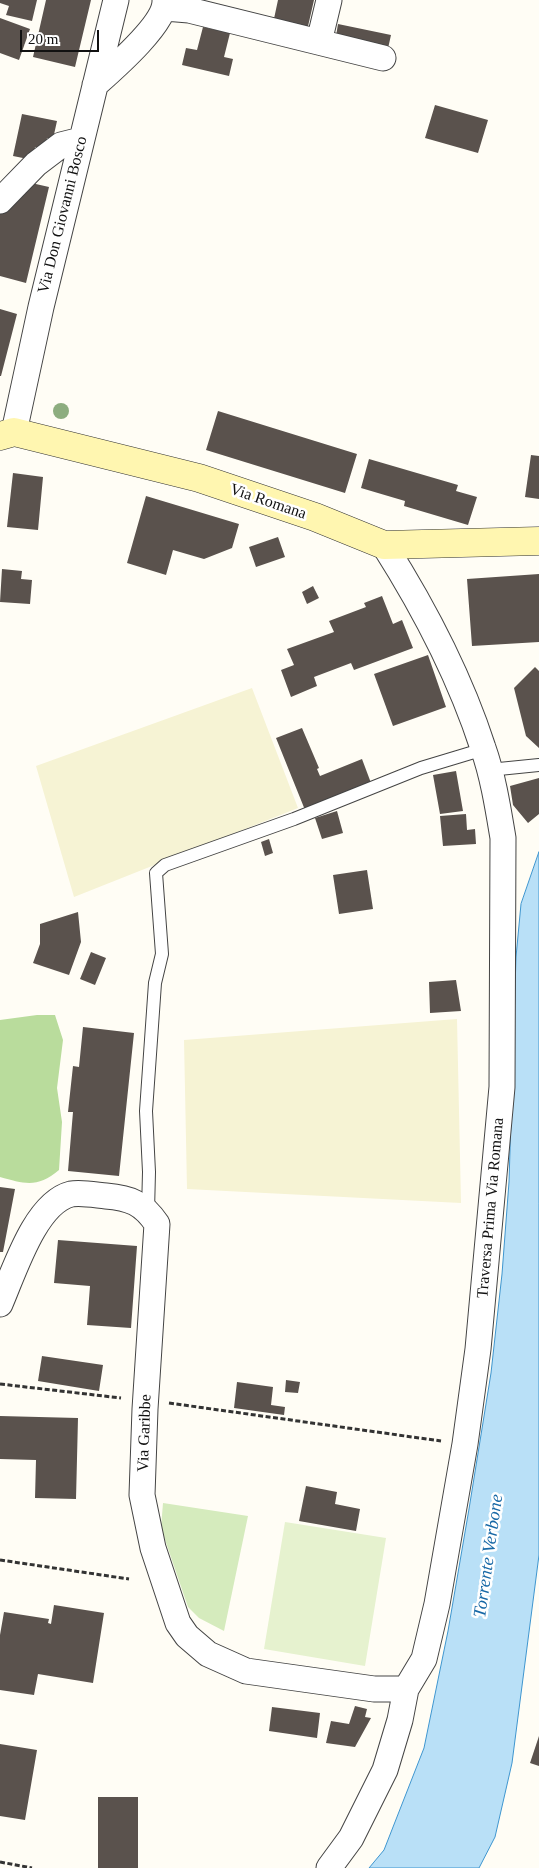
<!DOCTYPE html>
<style>
body{margin:0}
#map{position:relative;width:539px;height:1868px;overflow:hidden;background:#fffdf5;font-family:"Times New Roman",serif}
canvas{display:block}
.scale{position:absolute;left:20px;top:30px;width:79px;height:22px;box-sizing:border-box;border:2px solid #111;border-top:0;padding-left:6px;font-size:15px;line-height:18px;white-space:nowrap;color:#111;-webkit-text-stroke:4px #fff;paint-order:stroke}
</style>
<div id="map">
<canvas width="539" height="1868"></canvas>
<div class="scale">20 m</div>
</div>
<script>
const g = document.querySelector('canvas').getContext('2d');
g.lineJoin = 'round';
function fill(path, color) { g.fillStyle = color; g.fill(path, 'evenodd'); }
function strokePath(path, color, width, dash) { g.strokeStyle = color; g.lineWidth = width; g.lineCap = dash ? 'butt' : 'round'; g.setLineDash(dash || []); g.stroke(path); }
function write(font, color, halo, rows, align = 'center') {
  g.font = font + ' "Times New Roman",serif'; g.lineWidth = 5; g.setLineDash([]); g.textBaseline = 'middle'; g.strokeStyle = halo; g.fillStyle = color; for (const [text, x, y, turn = 0] of rows) {
    g.save(); g.translate(x, y); g.rotate((+turn || 0) * Math.PI / 180); g.textAlign = isNaN(turn) ? turn : align; if (halo) g.strokeText(text, 0, 0); g.fillText(text, 0, 0); g.restore();
  }
}
const farmland = new Path2D(`
 M252 688 298 808 74 897 36 766Z
 M457 1019 461 1203 187 1189 184 1040Z`);
const green = new Path2D(`
 M163 1503 248 1516 224 1631 199 1618 188 1607 161 1528Z`);
const forest = new Path2D(`
 M37 1015H55L63 1040 57 1088 62 1122 59 1170C38 1188 25 1184 0 1177V1020Z`);
const pitch = new Path2D(`
 M285 1522 386 1538 365 1666 264 1649Z`);
const water = new Path2D(`
 M539 852V1555L512 1763 495 1837 479 1868H369L384 1850 424 1748 448 1631 469 1509 491 1373 502 1274 509 1182 516 957 521 904Z`);
const building = new Path2D(`
 M0 0H37L32 21 6 15 9 6 0 3Z
 M46 0H91L75 67 33 57Z
 M278 0H314L306 35 272 28Z
 M0 18 30 29 19 60 0 53Z
 M338 24 391 35 387 53 335 42Z
 M203 27 230 33 224 57 233 59 229 76 182 65 186 48 197 50Z
 M435 105 488 120 478 153 425 138Z
 M22 114 57 121 53 139 47 138 45 149 35 147 33 160 13 156Z
 M27 182 49 187 26 283 0 276V210Z
 M0 309 17 314 1 376H0Z
 M218 411 357 454 345 493 206 450Z
 M531 455 539 456V499L525 497Z
 M369 459 458 485 456 491 477 497 468 525 404 506 405 501 361 488Z
 M13 473 43 477 38 530 7 527Z
 M146 496 239 524 232 548 204 559 173 550 166 575 127 563Z
 M278 537 285 557 256 567 249 547Z
 M2 569 22 571 21 579 32 580 30 604 0 602Z
 M539 574V642L472 646 467 579Z
 M313 586 319 598 307 604 302 592Z
 M382 596 393 624 402 620 413 648 354 670 351 663 314 677 317 686 291 697 281 670 294 665 287 649 334 632 329 621 366 607 364 603Z
 M428 655 446 707 393 726 374 674Z
 M535 667 539 671V748L526 736 514 688Z
 M302 728 319 768 317 769 320 776 362 759 371 783 305 810 276 738Z
 M456 771 463 811 440 814 433 775Z
 M539 778V814L528 823 513 805 510 786Z
 M337 811 343 833 322 839 315 818Z
 M466 814 467 830 475 829 476 844 443 846 440 816Z
 M269 839 273 853 265 856 261 842Z
 M367 870 373 909 339 914 333 875Z
 M78 912 81 942 69 975 33 963 40 944V924Z
 M91 952 106 958 95 985 80 979Z
 M456 980 461 1011 430 1013 429 982Z
 M83 1027 134 1033 119 1176 68 1171 73 1112H68L73 1066 79 1067Z
 M0 1187 15 1189 3 1252H0Z
 M58 1240 137 1246 131 1328 87 1325 90 1286 54 1283Z
 M42 1356 103 1365 99 1391 38 1381Z
 M286 1380 300 1382 298 1393 285 1392Z
 M237 1382 273 1387 271 1405 285 1407 284 1415 234 1408Z
 M0 1416 78 1418 76 1499 35 1498 36 1460 0 1459Z
 M306 1486 337 1492 335 1504 360 1509 356 1531 299 1521Z
 M54 1605 104 1613 93 1683 38 1674 34 1695 0 1690V1635L4 1612 49 1619 48 1623 51 1624Z
 M355 1706 367 1709 365 1717 371 1718 355 1747 326 1743 331 1721 349 1724Z
 M272 1707 320 1713 317 1738 269 1731Z
 M539 1736V1766L530 1763Z
 M0 1744 37 1750 25 1820 0 1816Z
 M98 1797H138V1868H98Z`);
const path = new Path2D(`
 M0 1384 121 1398
 M169 1403 441 1441
 M0 1560 129 1579
 M0 1862 32 1868`);
const lane = new Path2D(`
 M489 770 539 765
 M148 1211 149 1172 146 1111 155 983 162 954 156 873 165 865 294 819 421 768 484 749`);
const street = new Path2D(`
 M165 8 189 10 383 58
 M319 42 329 0
 M95 85C113 69 166 23 165 0
 M0 201 36 164 61 145 81 140
 M14 432 41 307 116 0
 M0 1304C14 1272 35 1203 71 1194 81 1192 96 1195 106 1196 130 1198 143 1203 157 1224L145 1409 142 1495 153 1548 178 1623 187 1636 208 1654 246 1671 374 1689H406
 M329 1868 351 1838 385 1770 400 1720 406 1689 424 1659 437 1604 465 1444 478 1349 502 1087 503 838C498 808 493 776 483 748 460 677 424 608 384 545`);
const secondary = new Path2D(`
 M0 436 14 432 199 478 315 517 384 545 539 541`);
const trees = [
 [61,411]
];
const streetNames = [
 ["Via Don Giovanni Bosco",63,215,-76],
 ["Via Romana",268,502,19],
 ["Traversa Prima Via Romana",491,1208,-85],
 ["Via Garibbe",145,1433,-88]
];
const waterNames = [
 ["Torrente Verbone",489,1556,-82]
];
fill(farmland, '#f6f3d4');
fill(green, '#d5ebbd');
fill(forest, '#b9dc9c');
fill(pitch, '#e6f2cf');
fill(water, '#b9e0f7');
strokePath(water, '#3f96cf', 1);
fill(building, '#5a524d');
strokePath(lane, '#444', 14);
strokePath(street, '#444', 27);
strokePath(secondary, '#333', 29);
strokePath(path, '#333', 3, [5, 2.5]);
strokePath(lane, '#fff', 12);
strokePath(street, '#fff', 25);
strokePath(secondary, '#fff6b0', 28);
g.fillStyle = '#8dad7f';
for (const [x, y] of trees) { g.beginPath(); g.arc(x, y, 8, 0, 2 * Math.PI); g.fill(); }
write('16px', '#111', '#fff', streetNames);
write('italic 18px', '#1768a6', '#fff', waterNames);
</script>
